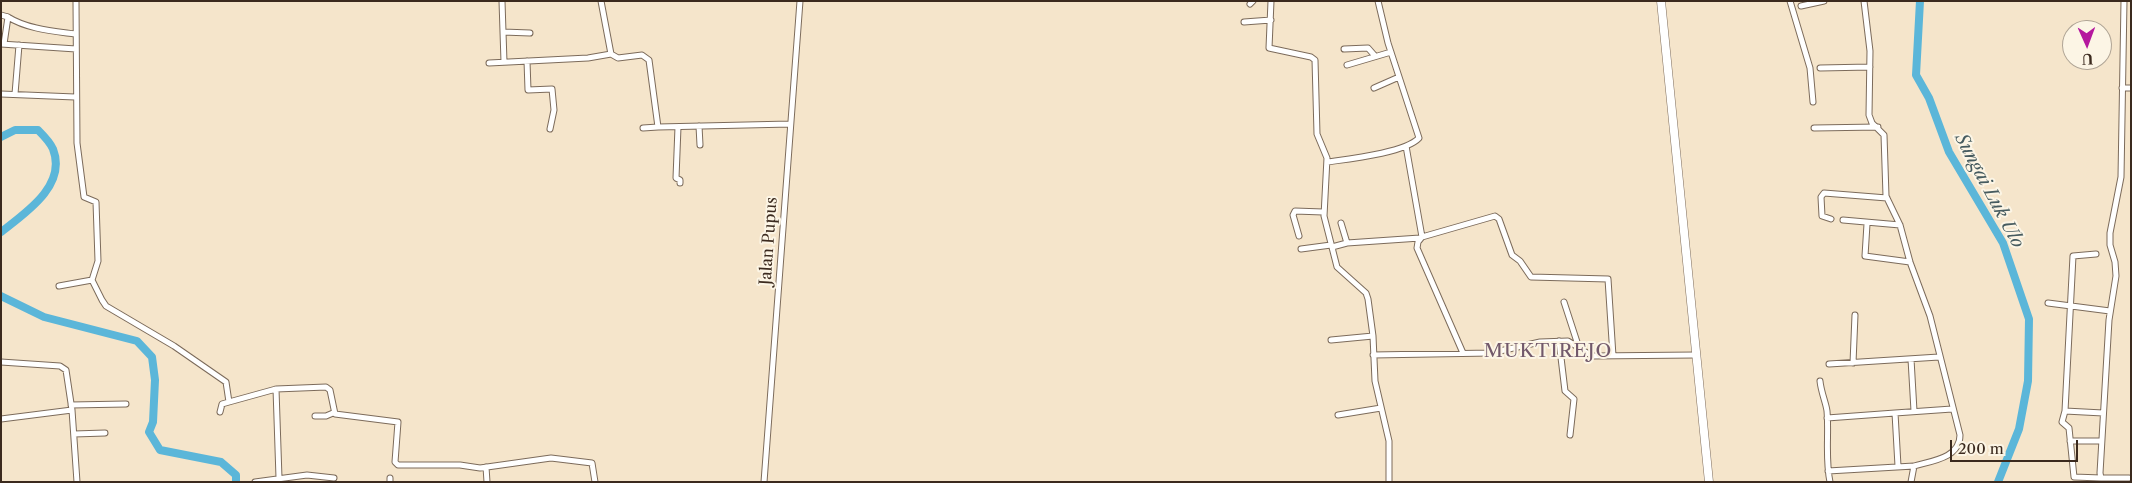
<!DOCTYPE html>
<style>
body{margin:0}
#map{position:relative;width:2132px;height:483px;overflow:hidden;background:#f5e5cb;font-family:"Libre Caslon Text",serif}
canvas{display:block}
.frame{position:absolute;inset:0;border:2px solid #3b2a1e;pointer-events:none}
.north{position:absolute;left:2062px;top:20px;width:50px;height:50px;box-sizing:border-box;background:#fcf5e5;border:1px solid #afa495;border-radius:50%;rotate:178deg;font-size:14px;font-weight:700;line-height:20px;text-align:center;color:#3b2a1e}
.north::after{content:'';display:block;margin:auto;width:18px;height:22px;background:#b5179e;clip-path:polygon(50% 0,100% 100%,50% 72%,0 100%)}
.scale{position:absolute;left:1950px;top:440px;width:128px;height:22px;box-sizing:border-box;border:2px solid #3b2a1e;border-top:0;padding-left:6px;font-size:15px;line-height:18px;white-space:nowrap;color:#3b2a1e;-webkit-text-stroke:4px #fcf5e5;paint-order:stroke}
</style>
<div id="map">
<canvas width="2132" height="483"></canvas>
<div class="frame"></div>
<div class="north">U</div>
<div class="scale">200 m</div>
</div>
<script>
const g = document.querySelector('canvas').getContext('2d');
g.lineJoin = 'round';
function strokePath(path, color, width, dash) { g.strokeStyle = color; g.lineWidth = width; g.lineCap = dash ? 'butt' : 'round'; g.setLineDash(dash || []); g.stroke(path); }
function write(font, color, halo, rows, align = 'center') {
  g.font = font + ' "Libre Caslon Text",serif'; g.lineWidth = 4; g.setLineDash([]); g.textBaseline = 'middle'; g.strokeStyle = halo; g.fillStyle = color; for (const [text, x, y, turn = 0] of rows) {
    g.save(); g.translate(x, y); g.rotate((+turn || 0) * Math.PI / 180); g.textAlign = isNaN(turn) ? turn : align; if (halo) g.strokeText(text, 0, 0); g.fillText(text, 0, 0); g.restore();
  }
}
const river = new Path2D(`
 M1920 1 1916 75 1929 98 1949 152 2003 243 2029 319 2028 381 2019 429 1998 482
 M1 137 15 130H38C43 135 50 142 53 149 67 185 27 212 1 232
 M1 296 44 317 137 341 152 357 155 380 153 422 149 432 160 450 221 462 236 475V482`);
const minor = new Path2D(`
 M76 1 77 143 84 197 96 202 98 261 92 280 102 300 106 306 174 346 226 382 229 402 222 404 220 412
 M502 1 503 32
 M601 1 611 54 618 58 642 55 649 60 658 127 790 124
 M1271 1 1269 48 1311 57 1315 60 1317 134 1327 158 1324 216 1337 267 1366 293 1368 299 1373 336 1375 381 1389 441V482
 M1790 1 1810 68 1813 102
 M1864 1 1870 51 1869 115 1872 123 1884 135 1886 196 1900 225 1910 262 1930 316 1960 435C1960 458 1932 461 1914 466L1911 482
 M2124 1 2121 177 2110 233V245L2115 262 2116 276 2109 320 2100 473 2101 478H2129
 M1250 4 1253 1
 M1801 6 1824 1
 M1 15 8 17 4 44
 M8 17C27 29 53 31 75 34
 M1244 22 1271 20
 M1 44 76 49
 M1344 49 1368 48 1375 56
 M527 61 528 90 552 89 554 110 550 129
 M504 62 503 32 530 33
 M489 63 588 58 611 54
 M1347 65 1391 52
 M1820 68 1870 67
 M1374 88 1399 77
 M2122 88H2131
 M1 94 75 97
 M15 94 19 45
 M699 126 700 145
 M678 127 676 178 680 180V183
 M643 128 658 127
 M1814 128 1878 127
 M1406 146 1422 237
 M1327 162C1348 159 1405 153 1419 138L1388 43 1378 1
 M1831 219 1822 216 1821 197 1824 193 1887 198
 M1843 220 1900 225
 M1867 224 1865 256 1910 262
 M1299 236 1293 215 1295 211 1323 212
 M1347 243 1420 238
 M1332 247 1347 243 1341 223
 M1301 249 1331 245
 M2096 254 2073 256 2065 411 2062 422 2069 428 2074 477 2101 478
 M59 286 92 280
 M1564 302 1578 345
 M2048 303 2110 311
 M1331 340 1373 336
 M1559 341 1565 391 1574 399 1570 435
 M1463 353 1417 248 1418 242 1422 237 1495 216 1499 219 1512 255 1520 261 1531 277 1608 279 1613 356
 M1373 355 1491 353 1540 342 1568 341 1592 356 1695 355
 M1911 359 1914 411
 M1 362 60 366 66 370 72 410 77 482
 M1853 363 1855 315
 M1829 364 1939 357
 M1820 381C1821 392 1826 403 1827 411 1829 435 1825 458 1830 482
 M276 389 279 478
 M229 402 276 389 326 387 330 390 335 414 398 422 395 462 398 465H460L480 468 551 458 592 463 595 482
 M71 405 126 404
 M2065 411 2103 413
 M1895 413 1952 409
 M1338 415 1381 408
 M315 416H326L333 413
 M1827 418 1895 413 1898 466
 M1 419 72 410
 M74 434 105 433
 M2070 441H2101
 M486 467 487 482
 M1828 471 1914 466
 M390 478V482
 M255 482 307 475 334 478
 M764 482 800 1`);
const secondary = new Path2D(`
 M1661 1 1709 482`);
const streetNames = [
 ["Jalan Pupus",769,241,-86]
];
const waterNames = [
 ["Sungai Luk Ulo",1989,191,62]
];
const quarterNames = [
 ["MUKTIREJO",1548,352]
];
strokePath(river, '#5bb6d9', 8);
strokePath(minor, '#7c6b5b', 7);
strokePath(secondary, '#7c6b5b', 9);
strokePath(minor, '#fff', 5);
strokePath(secondary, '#fff', 8);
write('16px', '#3b2a1e', '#fcf5e5', streetNames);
write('italic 18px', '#465b5f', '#fcf5e5', waterNames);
g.letterSpacing = '1px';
write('19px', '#72596b', '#fcf5e5', quarterNames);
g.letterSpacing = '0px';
</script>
